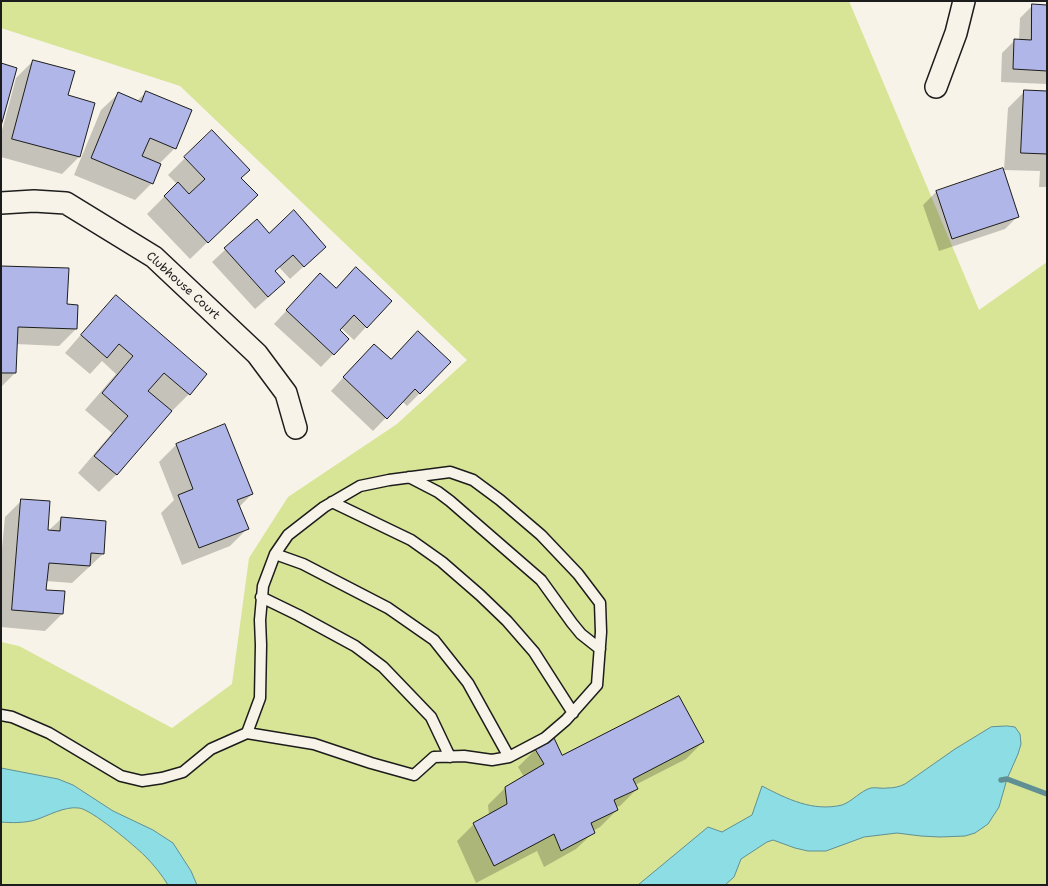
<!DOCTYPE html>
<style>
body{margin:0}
#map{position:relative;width:1048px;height:886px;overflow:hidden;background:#f7f3e8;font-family:"Shantell Sans",sans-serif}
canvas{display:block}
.frame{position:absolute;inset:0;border:2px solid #1c1c1c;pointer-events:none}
</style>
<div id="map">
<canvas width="1048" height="886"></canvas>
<div class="frame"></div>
</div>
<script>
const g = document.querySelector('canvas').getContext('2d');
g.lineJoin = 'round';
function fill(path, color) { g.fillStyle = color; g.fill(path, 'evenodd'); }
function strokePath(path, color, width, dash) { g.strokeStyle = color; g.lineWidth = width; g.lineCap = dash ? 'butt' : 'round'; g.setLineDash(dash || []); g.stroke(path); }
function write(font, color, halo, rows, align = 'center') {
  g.font = font + ' "Shantell Sans",sans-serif'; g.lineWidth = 4; g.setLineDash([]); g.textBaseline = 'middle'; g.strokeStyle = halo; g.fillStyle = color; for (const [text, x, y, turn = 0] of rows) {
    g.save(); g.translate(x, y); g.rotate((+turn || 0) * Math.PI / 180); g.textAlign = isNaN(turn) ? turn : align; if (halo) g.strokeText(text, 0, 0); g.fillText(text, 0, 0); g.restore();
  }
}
const green = new Path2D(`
 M1 1H849L979 310 1047 262V885H1V642L19 646 172 728 232 684 249 558 288 497 397 424 467 360 180 86 1 28Z`);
const water = new Path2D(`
 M1007 726 1015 727 1020 734 1021 744 1018 754 1007 779 999 807 988 824 975 833 965 836 940 837 921 836 897 833 864 837 826 851H808L795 848 773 840 767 842 741 859 734 877 725 885H638L708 827 722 832 752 815 762 786C787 799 813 812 842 805 853 801 860 791 871 788 876 787 882 789 887 788 893 788 899 787 905 784L955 749 991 727Z
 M1 768 58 779 73 785 113 811 153 830 173 843 191 871 197 885H168C162 875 154 865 145 856 135 846 91 809 79 808 64 806 48 816 35 820 25 823 11 823 1 822Z`);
const shadow = new Path2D(`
 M1033 5 1047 6V84L1001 82 1002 53 1015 40 1019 41 1020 18Z
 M33 61 67 96 79 157 62 174 1 157V134L16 78Z
 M1025 91 1047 92V187H1039L1040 171 1004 170 1008 108Z
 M146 92 175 148 159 164 152 183 135 200 74 175 101 110 119 93 137 101Z
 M185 158 240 178 239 212 190 259 147 214 177 184 168 175Z
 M1002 170 1018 216 1005 229 939 251 923 205 936 192Z
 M257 220 269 234 312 259 290 279 279 267 274 271 271 295 255 309 212 262Z
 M1 267 66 305 76 329 59 346 16 344 15 373 1 387Z
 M320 275 366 327 354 340 341 328 339 330 348 339 321 367 274 324Z
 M116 297 206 374 189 394 172 411H171L116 475 99 492 78 473 112 433 85 410 116 374 102 361 90 374 65 353 99 314Z
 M361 358 391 360 420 393 407 406 402 401 373 431 331 391Z
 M225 426 252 494 239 507 248 528 230 546 182 565 161 513 174 500 159 462 176 445Z
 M22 500 47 532 62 518 103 554 72 583 46 581 45 591 62 614 45 631 1 627V559L5 517Z
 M554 740 562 756 703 742 686 759 635 785 637 789 620 806 616 807 617 810 600 827 593 831 594 832 576 849 544 867 537 851 476 883 457 841 474 824 489 815 488 805 505 788 524 777 518 767 535 750Z`);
const stream = new Path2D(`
 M1001 780 1007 779 1047 794`);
const building = new Path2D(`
 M1032 4 1047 5V71L1013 69 1014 39 1031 40Z
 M33 60 75 71 68 95 95 103 80 157 12 139Z
 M1 63 17 68 1 126Z
 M1024 90 1047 91V154L1021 153Z
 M146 91 192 110 176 149 150 138 142 156 161 164 153 184 91 158 118 92 141 102Z
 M212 130 250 170 241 178 258 195 208 243 164 196 178 182 189 194 205 179 184 157Z
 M1003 168 1019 217 952 239 936 191Z
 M294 210 326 247 304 267 293 255 275 271 285 282 268 297 224 248 257 219 269 233Z
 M1 266 69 268 67 304 78 305 77 329 18 327 16 373H1Z
 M356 267 392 301 367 328 354 315 340 330 349 339 334 355 286 310 320 273 336 288Z
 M116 295 207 374 190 395 164 373 148 391 172 411 117 475 94 456 128 416 102 393 133 356 119 344 107 358 81 335Z
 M418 331 451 362 420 394 415 389 387 419 343 377 374 344 391 359Z
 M225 424 253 494 237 500 249 529 199 548 178 495 193 489 176 444Z
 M21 499 50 501 48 530 60 531 61 517 106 521 104 554 91 553 90 566 49 563 46 590 65 591 63 614 12 610Z
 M679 696 704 742 633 779 638 789 614 800 618 810 591 823 595 833 561 851 554 834 494 866 473 823 507 804 505 787 544 764 535 749 554 738 562 755Z`);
const service = new Path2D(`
 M450 472 473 480 500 500 541 535 578 574 600 603 601 632 597 685 566 720 545 738 509 757 492 760 464 756 434 757 414 775 371 763 314 744 247 733 260 698 261 645 260 620 263 586 275 554 288 535 324 507 360 486 389 480Z
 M409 477 438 492 450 501 541 580 572 623 581 634 600 649
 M332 502 411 540 442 562 480 595 507 621 534 652 573 713
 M275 554 303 564 388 608 434 640 468 683 509 757
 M261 597 298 615 355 646 383 667 431 717 450 757
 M1 715 12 717 49 733 121 776 142 781 162 778 183 772 211 749 247 733`);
const minor = new Path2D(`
 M936 87 956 33 964 1
 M1 203 34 201 66 203 154 257 257 354 286 393 296 428`);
const streetNames = [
 ["Clubhouse Court",183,286,42]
];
fill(green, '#d8e496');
fill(water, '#8ddee4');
strokePath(water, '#609094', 1);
fill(shadow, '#0003');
strokePath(stream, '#609094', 5.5);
fill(building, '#b0b6e7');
strokePath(building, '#1c1c1c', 1);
strokePath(service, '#1c1c1c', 13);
strokePath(minor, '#1c1c1c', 24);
strokePath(service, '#f7f3e8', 10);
strokePath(minor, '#f7f3e8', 21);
write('12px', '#1c1c1c', '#f7f3e8', streetNames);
</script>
